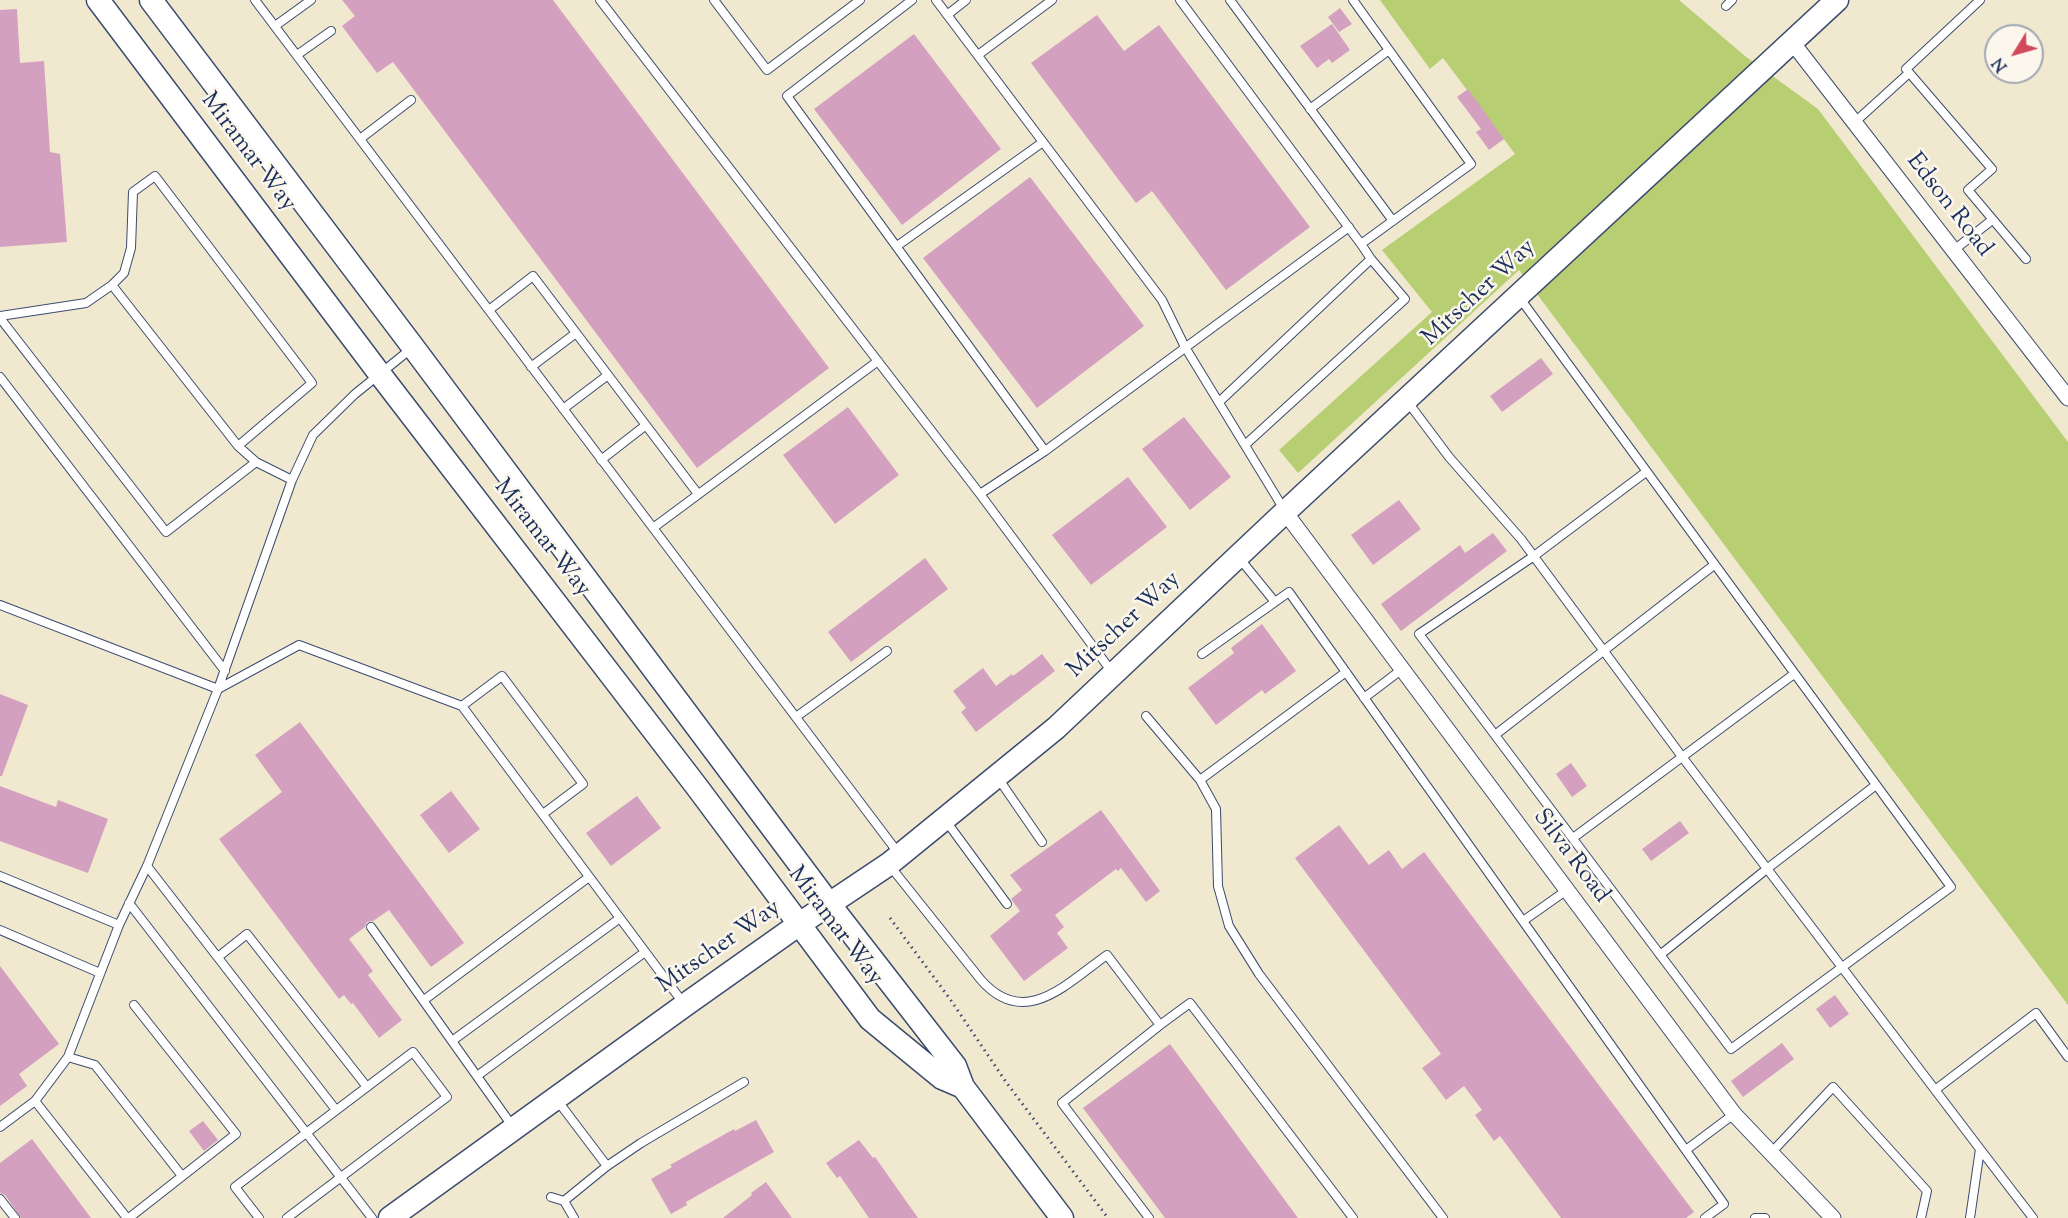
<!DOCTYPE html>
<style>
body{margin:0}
#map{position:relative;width:2068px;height:1218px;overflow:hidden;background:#f1e9cf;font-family:"Sorts Mill Goudy",serif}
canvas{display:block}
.north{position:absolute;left:1984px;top:24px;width:60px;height:60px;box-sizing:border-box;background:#fbf7ec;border:2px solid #a1a7b3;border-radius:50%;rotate:233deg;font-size:16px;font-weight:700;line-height:24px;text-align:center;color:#1b2f5e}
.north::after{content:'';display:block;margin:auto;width:21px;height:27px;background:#d1495b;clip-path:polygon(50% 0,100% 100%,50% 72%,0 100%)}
</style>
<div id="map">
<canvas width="2068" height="1218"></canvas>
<div class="north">N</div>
</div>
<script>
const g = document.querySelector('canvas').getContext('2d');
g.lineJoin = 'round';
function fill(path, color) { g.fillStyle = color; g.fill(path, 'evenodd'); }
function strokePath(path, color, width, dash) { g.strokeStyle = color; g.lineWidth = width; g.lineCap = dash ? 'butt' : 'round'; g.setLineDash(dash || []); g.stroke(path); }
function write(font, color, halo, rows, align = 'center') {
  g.font = font + ' "Sorts Mill Goudy",serif'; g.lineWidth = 5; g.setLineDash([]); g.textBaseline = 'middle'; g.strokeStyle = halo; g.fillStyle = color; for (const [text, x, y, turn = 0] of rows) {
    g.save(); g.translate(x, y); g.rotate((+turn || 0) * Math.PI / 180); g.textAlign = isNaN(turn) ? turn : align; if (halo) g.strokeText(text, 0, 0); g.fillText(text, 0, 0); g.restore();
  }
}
const green = new Path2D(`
 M1380 0H1679L1745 56 1818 109 2068 442V1005L1519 270 1298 473 1279 450 1432 312 1382 250 1515 154 1443 58 1430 69Z`);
const building = new Path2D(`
 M342 0H553L829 368 697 468 393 62 377 73 342 26 355 16Z
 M1340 8 1352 24 1339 32 1328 17Z
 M17 9 20 63 44 61 50 152 60 154 67 242 0 247V10Z
 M1097 15 1124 51 1159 25 1310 227 1226 290 1152 191 1136 203 1031 63Z
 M1332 24 1350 50 1332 63 1329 59 1317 68 1300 46Z
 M914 34 1001 149 902 225 814 109Z
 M1468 89 1504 139 1489 150 1476 132 1481 129 1457 97Z
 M1030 177 1144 326 1037 408 923 258Z
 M1541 358 1553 374 1502 412 1490 396Z
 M848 407 899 475 835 524 783 455Z
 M1184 417 1231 477 1190 510 1142 449Z
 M1128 477 1167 527 1091 585 1052 535Z
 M1399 500 1421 529 1373 565 1351 535Z
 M1493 533 1507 551 1401 631 1381 604 1460 545 1465 553Z
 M925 558 948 589 851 662 828 632Z
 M1262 624 1296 671 1265 694 1262 690 1216 725 1188 688 1234 653 1231 648Z
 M1042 654 1055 671 976 732 961 712 966 708 953 691 983 668 996 686 1012 674 1013 676Z
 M0 694 28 705 2 776H0Z
 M300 722 464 943 431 967 389 910 373 921 367 922 365 927 349 939 373 971 368 975 402 1020 379 1038 353 1003 351 1004 344 995 339 999 219 839 282 792 255 755Z
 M1571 763 1587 786 1572 797 1556 774Z
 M0 786 56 807 58 800 108 819 88 873 0 841Z
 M451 791 480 829 449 853 420 815Z
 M637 796 661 828 611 866 586 833Z
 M1101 810 1160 891 1146 902 1121 868 1118 871 1116 869 1055 915 1064 927 1057 933 1068 948 1024 981 990 936 1020 911 1011 899 1022 890 1010 875Z
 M1680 821 1689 833 1651 861 1642 849Z
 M1339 825 1369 865 1389 850 1402 869 1424 852 1694 1212 1686 1218H1561L1500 1136 1494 1141 1475 1115 1482 1110 1464 1086 1446 1100 1422 1068 1441 1054 1295 858Z
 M0 966 59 1044 19 1074 27 1086 0 1106Z
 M1835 995 1849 1014 1830 1028 1816 1009Z
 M1782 1043 1794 1059 1743 1097 1731 1081Z
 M1170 1044 1298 1218H1165L1083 1108Z
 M756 1120 774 1152 686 1202 687 1205 671 1214 651 1179 672 1167 670 1165 734 1129 735 1131Z
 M203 1121 218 1140 204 1151 189 1131Z
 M32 1139 91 1218H21L5 1195 0 1193V1163Z
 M859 1140 873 1158 875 1157 918 1218H869L840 1176 837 1178 826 1163Z
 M766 1182 792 1218H723L752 1195 751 1193Z`);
const path = new Path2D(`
 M890 918 950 999 1006 1082 1108 1218`);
const lane = new Path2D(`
 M255 0 899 854
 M600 0 980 494 1112 672
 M714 0 767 70 860 0
 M912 0 787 96 1045 451
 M936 0 1162 300 1185 347 1285 511
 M1180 0 1361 244 1471 164 1353 0
 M1230 0 1393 221
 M1980 0 1906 69 1992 169 1968 190 2026 259
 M1726 6 1732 0
 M947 15 966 0
 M275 26 311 0
 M297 55 331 31
 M978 55 1052 0
 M1310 109 1389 50
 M1855 122 1909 73
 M360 139 411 100
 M1361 244 1371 259
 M897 246 1043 142
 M1954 250 1992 220
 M112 285 238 446 256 462 292 480
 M1519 297 1951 887 1731 1049 1419 634 1534 556 1646 472
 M489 310 533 276 698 494
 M0 316 86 303 112 285 124 273 131 248 133 192 155 176 312 383 238 446
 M0 318 166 532 256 462
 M531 367 576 333
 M0 377 225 671
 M1407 401 1449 457 1521 539 1683 758 1980 1149 1970 1218
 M1219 402 1371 259 1405 299 1245 445
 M563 409 608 375
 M601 460 646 425
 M980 494 1045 451 1349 227
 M653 528 878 361
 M1240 559 1275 602
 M0 605 218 689 299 645 462 706 684 1004
 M1202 654 1289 592 1724 1204 1705 1218
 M1364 698 1401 670
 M462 706 502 676 583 784 543 814
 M1146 716 1200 780 1216 809 1218 886 1229 926 1259 974 1443 1218
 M796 717 887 651
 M1495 735 1714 565
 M998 778 1042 842
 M1200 780 1346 672
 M946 821 1007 904
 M1573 838 1794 674
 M147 866 336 1110
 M890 866 981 980C1025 1030 1067 983 1107 955L1160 1025 1190 1003 1353 1218
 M0 876 119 925 147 866 218 689 292 480 313 435 355 394 412 348
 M129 903 372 1218
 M1523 921 1567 890
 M371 927 513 1127
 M0 930 100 973
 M1660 955 1768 868 1876 785
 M218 957 247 934 367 1087
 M424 1000 589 877
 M452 1041 620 918
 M68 1057 95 1065 182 1176
 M477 1076 645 952
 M1935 1090 2036 1013 2068 1057
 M557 1100 607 1166
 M35 1101 127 1218
 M0 1127 35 1101 68 1057 119 925
 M1980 1149 2033 1218
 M1686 1150 1734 1114
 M1771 1153 1833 1087 1927 1191 1921 1218
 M551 1197 564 1201 574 1218
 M0 1199 15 1218
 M564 1201 607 1166 641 1143 744 1082
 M129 1218 236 1134 134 1005
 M259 1218 235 1187 413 1052 447 1097 287 1218
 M1149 1218 1062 1103 1160 1025
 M1755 1218H1765`);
const street = new Path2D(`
 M1792 42 2068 398
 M1285 512 1734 1114 1833 1218`);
const secondary = new Path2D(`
 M98 0 379 373 697 787 870 1019 942 1078 963 1087
 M151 0 413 347 830 905 955 1066 963 1087 1062 1218
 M390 1218 685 1005 798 925 889 864 1056 728 1285 512 1837 0`);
const streetNames = [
 ["Miramar Way",247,153,53],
 ["Edson Road",1948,206,52],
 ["Mitscher Way",1480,294,-43],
 ["Miramar Way",541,539,52],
 ["Mitscher Way",1125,626,-43],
 ["Silva Road",1570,857,53],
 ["Miramar Way",834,927,53],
 ["Mitscher Way",720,948,-35]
];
fill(green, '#b7ce73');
fill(building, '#d4a0c0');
strokePath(lane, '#3b4b6f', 10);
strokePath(street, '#3b4b6f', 17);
strokePath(secondary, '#3b4b6f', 25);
strokePath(path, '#3b4b6f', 3, [1.5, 4.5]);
strokePath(lane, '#fff', 8);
strokePath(street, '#fff', 15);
strokePath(secondary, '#fff', 22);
write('24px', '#1b2f5e', '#fbf7ec', streetNames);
</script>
